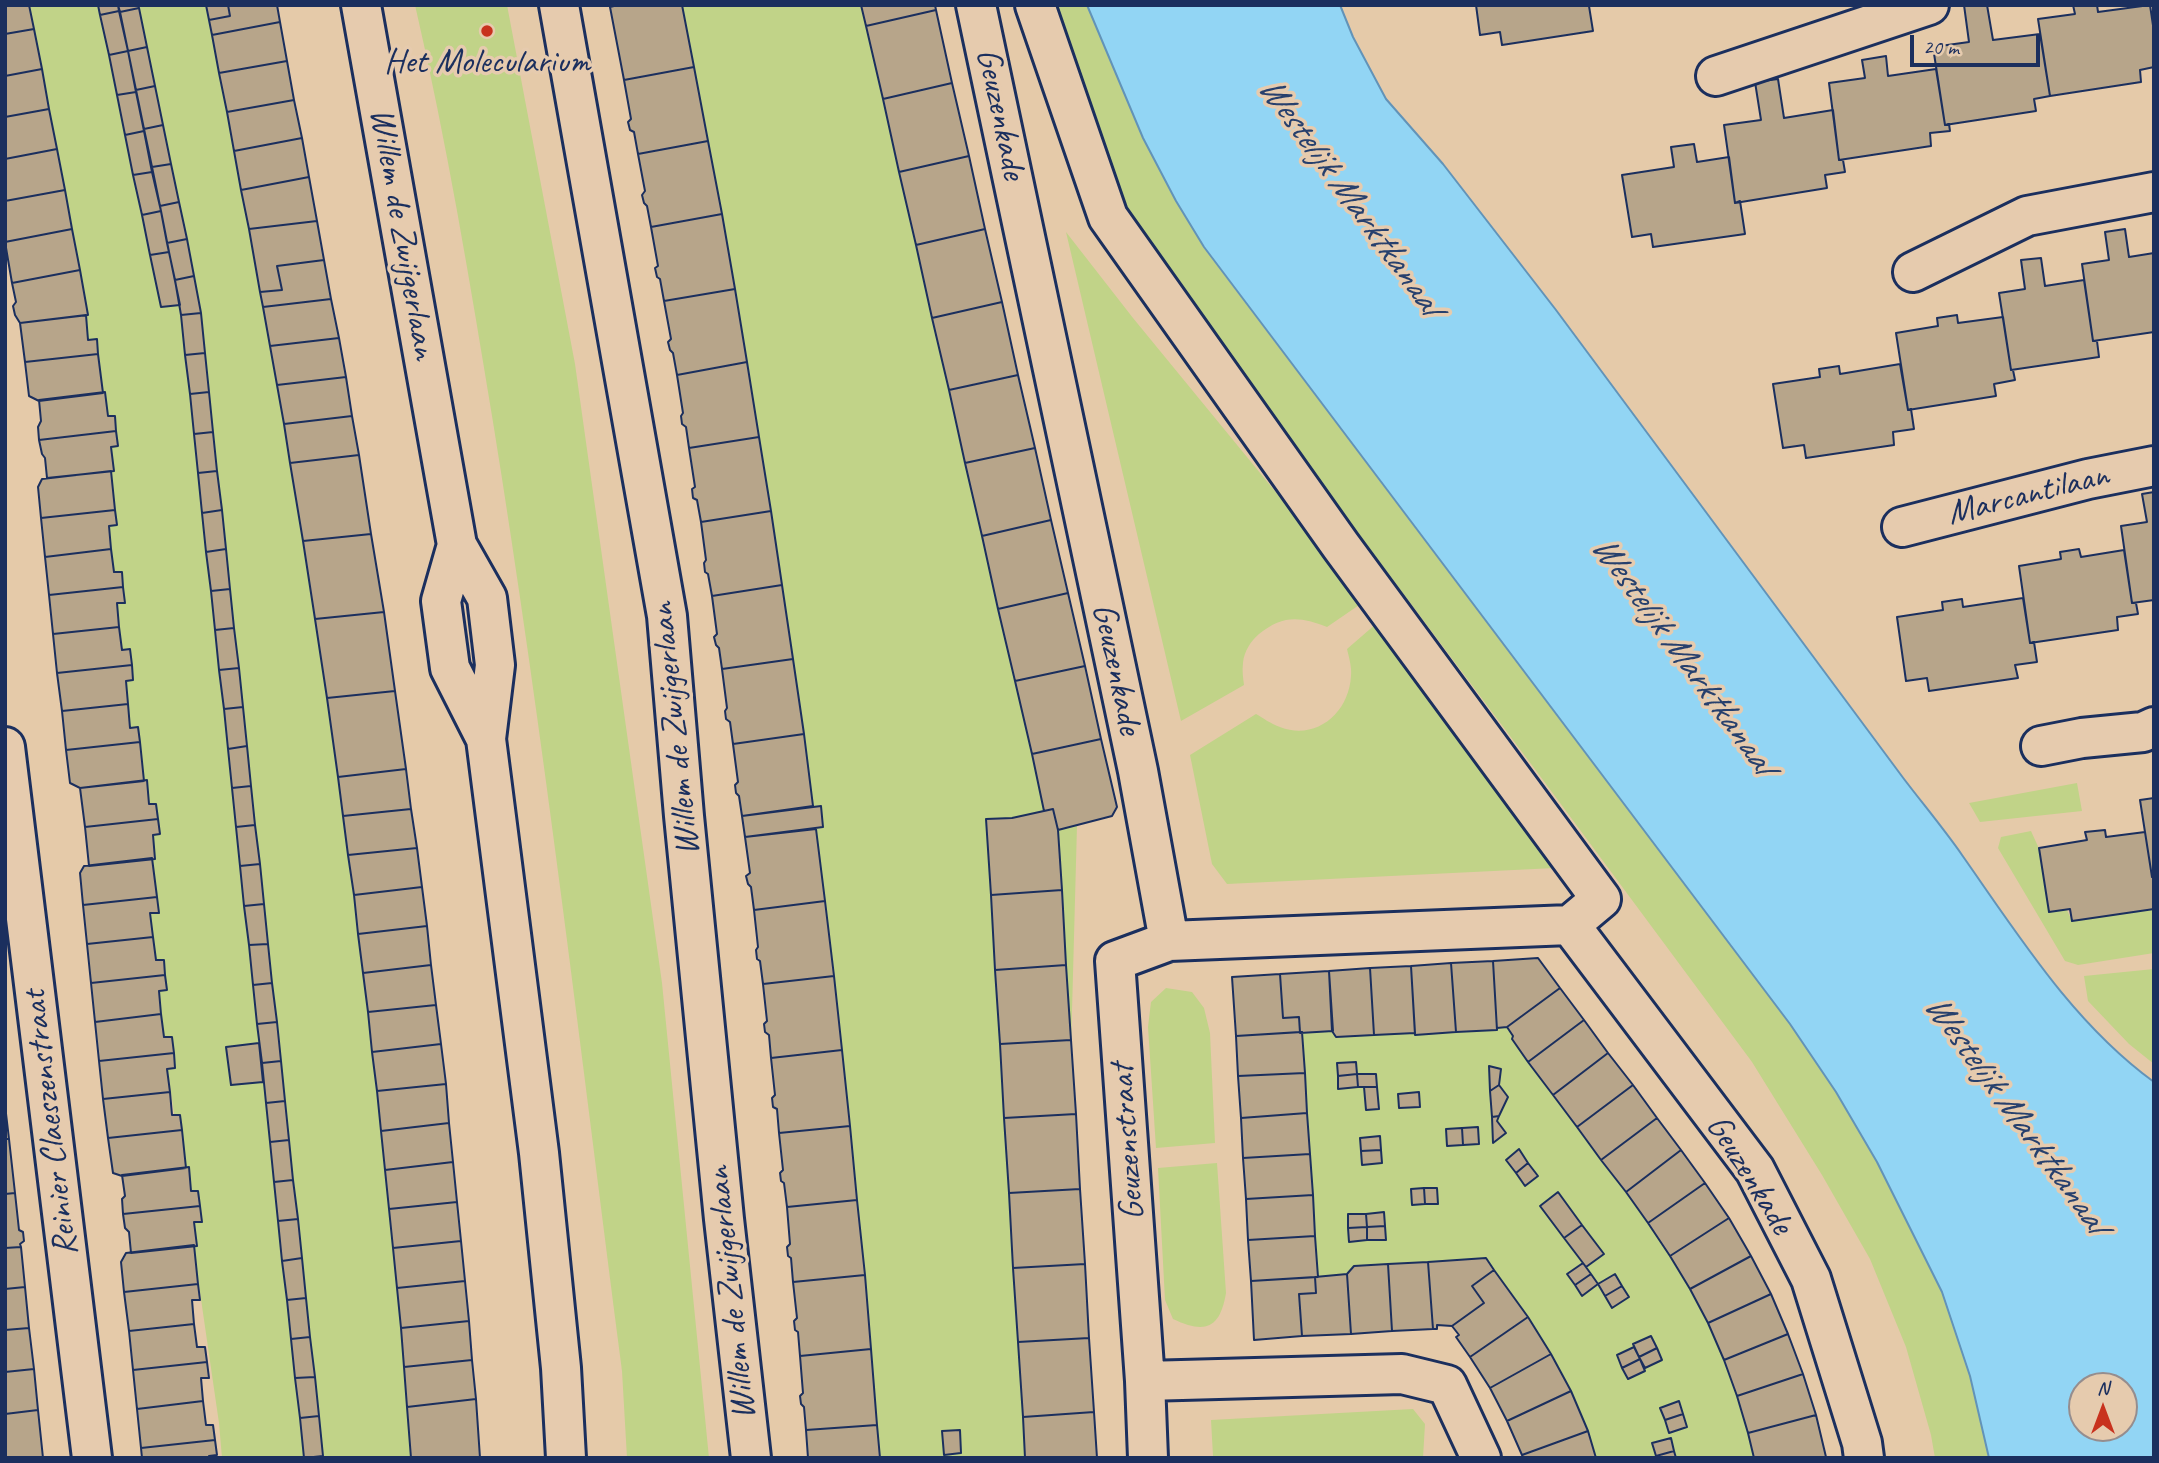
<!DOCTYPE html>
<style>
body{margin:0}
#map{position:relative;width:2159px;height:1463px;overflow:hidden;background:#e5caa9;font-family:Caveat,sans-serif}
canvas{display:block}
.frame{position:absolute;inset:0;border:7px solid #1b2f5e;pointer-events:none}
.north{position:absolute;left:2068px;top:1372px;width:70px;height:70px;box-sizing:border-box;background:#e6cbae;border:2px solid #958d8e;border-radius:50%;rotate:0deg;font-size:19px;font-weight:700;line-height:28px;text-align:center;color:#1b2f5e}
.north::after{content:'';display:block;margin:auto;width:24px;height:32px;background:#c8321e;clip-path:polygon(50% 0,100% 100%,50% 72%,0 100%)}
.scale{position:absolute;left:1910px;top:35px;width:130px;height:32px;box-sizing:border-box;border:4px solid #1b2f5e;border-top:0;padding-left:9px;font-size:21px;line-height:24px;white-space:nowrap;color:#1b2f5e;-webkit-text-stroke:5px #e6cbae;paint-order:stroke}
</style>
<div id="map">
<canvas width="2159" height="1463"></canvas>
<div class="frame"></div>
<div class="north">N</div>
<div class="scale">20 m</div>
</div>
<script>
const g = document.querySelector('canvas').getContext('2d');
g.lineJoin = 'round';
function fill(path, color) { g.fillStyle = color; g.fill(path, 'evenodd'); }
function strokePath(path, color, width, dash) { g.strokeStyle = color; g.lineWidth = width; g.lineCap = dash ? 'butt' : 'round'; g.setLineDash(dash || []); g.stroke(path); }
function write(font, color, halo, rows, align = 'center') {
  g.font = font + ' Caveat,sans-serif'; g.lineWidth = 7; g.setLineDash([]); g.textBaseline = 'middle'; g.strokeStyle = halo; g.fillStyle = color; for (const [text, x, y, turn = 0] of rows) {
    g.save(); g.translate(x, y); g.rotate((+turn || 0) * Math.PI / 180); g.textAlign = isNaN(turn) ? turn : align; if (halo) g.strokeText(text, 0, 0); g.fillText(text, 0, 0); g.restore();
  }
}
const green = new Path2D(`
 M13 5H227L371 793 425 1458H222L219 1423Z
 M415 5H507L575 364 662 983 709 1458H627L622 1371C581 1054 544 737 493 422 470 282 447 143 415 5Z
 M668 5H895L1078 788 1060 1458H826L778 770Z
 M1023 5H1087L1143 138 1176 201 1204 248 1790 1024 1836 1092 1877 1162 1942 1292 1970 1376 1989 1458H1935L1931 1435 1906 1347 1870 1259 1822 1175 1752 1062 1543 780 1118 213Z
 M1066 232 1133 318 1365 601 1327 627C1300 616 1282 615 1259 634 1251 641 1244 651 1243 663 1242 670 1243 678 1244 685L1181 721Z
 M1377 623 1555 868 1227 884 1212 864 1190 755 1256 714C1263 718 1271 724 1280 727 1316 741 1349 713 1351 676 1352 668 1349 657 1347 649Z
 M2077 783 2082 811 1980 822 1969 803Z
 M2031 831 2072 921 2154 909V953L2078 965 2065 961 1998 848 2001 837Z
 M2154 969V1064L2129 1044 2088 1001 2084 976Z
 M1166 988 1192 992 1204 1008 1210 1033 1215 1143 1156 1148 1148 1027 1151 1002Z
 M1285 1022 1558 1027 1773 1373 1786 1458H1555L1462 1313 1302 1310 1293 1074Z
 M1217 1163 1226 1293C1220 1329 1205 1334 1173 1319L1165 1300 1158 1168Z
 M1413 1409 1425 1424 1423 1458H1201L1213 1456 1211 1420Z`);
const water = new Path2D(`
 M1087 5H1340L1353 37 1386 99 1443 164 1556 310 1904 779C1923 804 1944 829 1962 855 2019 936 2073 1023 2154 1082V1458H1989L1970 1376 1942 1292 1877 1162 1836 1092 1790 1024 1204 247 1176 201 1143 138ZM2082 1386H2124V1428H2082Z`);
const building = new Path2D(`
 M5 5H29L34 29 5 34Z
 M98 5H118L119 11 100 15Z
 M118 5H138L139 8 120 12Z
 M206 5H228L230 16 209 20Z
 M228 5H277L280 22 212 35 209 20 230 16Z
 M618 5H682L694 67 624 80 610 7Z
 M861 5H935L936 10 866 26Z
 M1476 5 1589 6 1593 31 1502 45 1500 32 1480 35Z
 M1964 5H1987L1993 40 2040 34 2050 96 2034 99 2036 111 1945 125 1933 47 1969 42Z
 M2073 5H2097L2098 12 2150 5 2154 32V67L2140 70 2141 82 2050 96 2038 19 2075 14Z
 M139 8 147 47 128 51 120 12Z
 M936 10 952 83 883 99 866 26Z
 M119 11 128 51 109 55 100 15Z
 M280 22 287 61 219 73 212 35Z
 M34 29 42 69 5 76V34Z
 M147 47 155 86 136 90 128 51Z
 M128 51 136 92 117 95 109 55Z
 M1886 56 1888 76 1936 69 1945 125 1949 124 1950 131 1930 133 1931 146 1839 160 1829 83 1865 78 1862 60Z
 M287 61 294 100 227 112 219 73Z
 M694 67 708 141 638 154 634 132 630 130 628 122 631 119 624 80Z
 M42 69 49 109 5 117V76Z
 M1778 79 1784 118 1833 110 1839 160H1843L1845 172 1825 175 1827 188 1735 203 1724 125 1761 120 1755 82Z
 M952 83 969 156 899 172 883 99Z
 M155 86 163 125 144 129 136 90Z
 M136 92 144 131 125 135 117 95Z
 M294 100 302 138 234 151 227 112Z
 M49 109 57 149 5 159V117Z
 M163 125 171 164 152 167 144 129Z
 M144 131 152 172 133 175 125 135Z
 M302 138 309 177 241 190 234 151Z
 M708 141 722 214 651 227 647 206 644 203 642 195 645 191 638 154Z
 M1694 144 1697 162 1729 157 1735 203 1740 201 1745 234 1653 247 1651 234 1632 237 1622 175 1674 167 1671 147Z
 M57 149 65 190 5 201V159Z
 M969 156 985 229 916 245 899 172Z
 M171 164 179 202 160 206 152 167Z
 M152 172 161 211 142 215 133 175Z
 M309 177 317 221 249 229 241 190Z
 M65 190 72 229 5 242V201Z
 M179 202 187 239 167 243 160 206Z
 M161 211 169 252 150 255 142 215Z
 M722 214 735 289 664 301 660 279 657 277 655 268 658 266 651 227Z
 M317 221 324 260 277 266 282 290 260 292 249 229Z
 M72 229 80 270 12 283 5 242Z
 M985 229 1002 302 932 318 916 245Z
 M2125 229 2129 257 2154 253V332L2093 341 2082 264 2109 260 2105 232Z
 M187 239 194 276 175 280 167 243Z
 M169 252 180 305 161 307 150 255Z
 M2041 258 2045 286 2084 280 2093 341H2097L2099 357 2011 370 1999 293 2025 289 2021 260Z
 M324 260 331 299 263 307 260 292 282 290 277 266Z
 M80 270 88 315 20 323 15 315 13 306 16 302 12 283Z
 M194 276 201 313 181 315 175 280Z
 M735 289 747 362 677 375 673 353 670 350 668 342 671 339 664 301Z
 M331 299 339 338 270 346 263 307Z
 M1002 302 1018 375 949 390 932 318Z
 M201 313 205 353 185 355 181 315Z
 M86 315 88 340 97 339 98 354 25 362 20 323Z
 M1957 315 1958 323 2003 317 2011 370H2013L2015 380 1994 384 1996 396 1908 410 1896 333 1938 326 1937 318Z
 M339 338 346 377 277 385 270 346Z
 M205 353 209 392 190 394 185 355Z
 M98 354 103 393 39 401 29 396 25 362Z
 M747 362 759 437 689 448 686 427 682 424 681 416 683 413 677 375Z
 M1900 364 1908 410 1911 409 1914 429 1893 432 1894 445 1806 458 1804 445 1783 448 1773 384 1820 377 1819 369 1839 366 1840 374Z
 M1018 375 1035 448 965 463 949 390Z
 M346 377 352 416 284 424 277 385Z
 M105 392 108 416H115L116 431 39 440 38 427 41 421 39 400Z
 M209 392 213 432 194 434 190 394Z
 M352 416 359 455 290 463 284 424Z
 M116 431 118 446 111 447 114 471 47 478 45 458 42 454 39 440Z
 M213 432 217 471 198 473 194 434Z
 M759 437 771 511 701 522 697 500 693 498 692 489 695 487 689 448Z
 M1035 448 1051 520 982 536 965 463Z
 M359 455 371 534 303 541 290 463Z
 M111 471 115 510 41 518 38 487 42 479Z
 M217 471 222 510 202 513 198 473Z
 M2154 492V600L2132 603 2121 526 2147 522 2142 494Z
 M115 510 117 525 109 526 111 549 45 557 41 518Z
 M222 510 226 549 206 552 202 513Z
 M771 511 782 585 712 596 708 574 705 572 704 563 706 560 701 522Z
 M1051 520 1068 593 998 609 982 536Z
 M371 534 384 612 315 619 303 541Z
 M111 549 114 572H122L123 587 49 595 45 557Z
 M226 549 230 589 211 591 206 552Z
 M2079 549 2081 557 2124 550 2132 603H2136L2138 614 2117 617 2118 630 2030 643 2019 566 2061 559 2060 552Z
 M782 585 793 659 722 669 719 648 716 645 714 637 717 634 712 596Z
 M123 587 125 603H117L119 627 53 634 49 595Z
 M230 589 234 628 215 630 211 591Z
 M1068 593 1085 666 1015 681 998 609Z
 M2023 598 2030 643 2034 642 2037 662 2015 665 2018 678 1929 691 1927 678 1906 681 1897 617 1943 610 1942 602 1962 599 1963 607Z
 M384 612 395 691 327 698 315 619Z
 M119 627 122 650 130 649 132 665 57 673 53 634Z
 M234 628 239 668 219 670 215 630Z
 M793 659 804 734 733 744 730 722 726 719 725 711 727 708 722 669Z
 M132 665 133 680 126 681 128 704 62 711 57 673Z
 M1085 666 1101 739 1032 754 1015 681Z
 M239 668 243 707 224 709 219 670Z
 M395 691 406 769 338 777 327 698Z
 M128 704 130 728 138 727 140 742 66 750 62 711Z
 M243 707 247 746 228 749 224 709Z
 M804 734 813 806 742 816 739 796 736 793 735 785 738 782 733 744Z
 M1101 739 1117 807 1112 816 1058 830 1053 809 1044 811 1032 754Z
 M140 742 144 781 80 788 70 783 66 750Z
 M247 746 251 786 232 788 228 749Z
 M406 769 411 809 343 816 338 777Z
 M147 780 149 804H156L158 819 85 827 80 788Z
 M251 786 255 825 236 827 232 788Z
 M2154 798V877H2152L2140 800Z
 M821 806 823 827 745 837 742 816Z
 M411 809 417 848 348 855 343 816Z
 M1053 809 1058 830 1062 890 991 895 986 819 1012 818Z
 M158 819 160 834 153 835 155 859 89 866 85 827Z
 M255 825 260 864 240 866 236 827Z
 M816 829 825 901 754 910 751 887 748 884 746 876 750 873 745 837Z
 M2105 830 2106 837 2145 832 2152 877H2154V909L2072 921 2070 909 2049 912 2039 848 2087 840 2085 832Z
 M417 848 422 887 354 895 348 855Z
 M152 858 157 897 83 905 80 873 84 866Z
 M260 864 264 904 244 906 240 866Z
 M422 887 427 926 358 934 354 895Z
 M1062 890 1066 965 995 970 991 895Z
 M157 897 159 913H150L153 937 87 944 83 905Z
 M825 901 834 976 763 984 760 961 757 959 756 950 758 947 754 910Z
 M264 904 268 944 249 945 244 906Z
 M427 926 431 965 363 973 358 934Z
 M153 937 156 960H164L165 975 91 983 87 944Z
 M268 944 272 983 253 985 249 945Z
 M1538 958 1560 988 1507 1027 1497 1028V1030L1493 961Z
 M1493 961 1497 1030 1456 1032 1451 963Z
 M1451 963 1456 1032 1415 1035 1411 966Z
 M431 965 436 1005 368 1012 363 973Z
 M1066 965 1071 1040 1000 1044 995 970Z
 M1411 966 1415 1033 1374 1035 1370 968Z
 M1370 968 1374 1035 1336 1037 1332 1031 1329 971Z
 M1329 971 1333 1031 1300 1033 1299 1017 1283 1018 1280 974Z
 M1280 974 1283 1018 1299 1017 1300 1032 1236 1036 1232 977Z
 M165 975 167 990 159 991 161 1014 95 1022 91 983Z
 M834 976 842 1050 771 1058 769 1035 765 1032 764 1024 767 1021 763 984Z
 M272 983 277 1022 257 1024 253 985Z
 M1560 988 1584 1020 1528 1062 1512 1039 1513 1036 1507 1027Z
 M436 1005 441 1044 372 1052 368 1012Z
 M161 1014 164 1037H172L174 1053 99 1061 95 1022Z
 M1584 1020 1608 1053 1553 1095 1528 1062Z
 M277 1022 281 1061 262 1063 257 1024Z
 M1302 1032 1305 1073 1238 1076 1236 1036Z
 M1071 1040 1076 1114 1004 1118 1000 1044Z
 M259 1043 263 1082 231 1085 226 1047Z
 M441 1044 446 1084 377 1091 372 1052Z
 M842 1050 850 1126 779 1133 777 1109 773 1107 772 1098 775 1095 771 1058Z
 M174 1053 175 1068 167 1069 170 1092 103 1099 99 1061Z
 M1608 1053 1633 1085 1577 1127 1553 1095Z
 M281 1061 285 1101 266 1103 262 1063Z
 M1356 1062 1357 1074 1338 1076 1337 1063Z
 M1489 1066 1501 1069 1499 1085 1490 1091Z
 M1305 1073 1307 1113 1241 1118 1238 1076Z
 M1357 1074 1358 1087 1338 1089V1076Z
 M1357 1074H1376L1377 1087H1358Z
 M446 1084 449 1123 381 1131 377 1091Z
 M1499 1085 1508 1097 1499 1116 1492 1117 1490 1091Z
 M1633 1085 1657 1118 1601 1160 1577 1127Z
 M1364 1087H1377L1379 1109 1366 1110Z
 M170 1092 172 1115H180L182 1130 108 1138 103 1099Z
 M1419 1092 1420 1107 1399 1108 1398 1094Z
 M285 1101 289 1140 270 1142 266 1103Z
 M5 1105 9 1139H5Z
 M1307 1113 1310 1154 1243 1158 1241 1118Z
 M1076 1114 1080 1189 1009 1193 1004 1118Z
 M1499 1116 1497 1121 1506 1133 1493 1143 1492 1117Z
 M1657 1118 1681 1150 1626 1192 1601 1160Z
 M449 1123 453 1162 385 1170 381 1131Z
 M850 1126 857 1200 787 1207 784 1183 781 1181 780 1173 783 1170 779 1133Z
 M1478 1127 1479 1144 1463 1145 1462 1128Z
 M1462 1128 1463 1145 1447 1146 1446 1129Z
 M182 1130 186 1168 122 1176 113 1173 108 1138Z
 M1380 1136 1381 1150 1361 1151 1360 1138Z
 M5 1139H9L15 1193 5 1194Z
 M289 1140 293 1180 274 1182 270 1142Z
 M1519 1149 1528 1163 1516 1173 1506 1160Z
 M1381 1150 1382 1163 1362 1165 1361 1151Z
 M1681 1150 1705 1183 1648 1223 1626 1192Z
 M1310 1154 1313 1195 1246 1199 1243 1158Z
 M453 1162 457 1202 389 1209 385 1170Z
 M1528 1163 1538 1176 1525 1186 1516 1173Z
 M189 1167 191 1191H198L200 1206 123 1214 122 1199 125 1196 122 1175Z
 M293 1180 298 1219 278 1221 274 1182Z
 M1705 1183 1729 1218 1670 1256 1648 1223Z
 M1424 1188H1437L1438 1204H1425Z
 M1424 1188 1425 1204 1412 1205 1411 1189Z
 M1080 1189 1085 1264 1013 1268 1009 1193Z
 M1558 1192 1582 1225 1564 1238 1540 1206Z
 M15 1193 19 1230 23 1232 24 1241 20 1244 21 1247 5 1248V1194Z
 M1313 1195 1315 1236 1248 1240 1246 1199Z
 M857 1200 865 1275 793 1282 791 1258 788 1256 787 1247 790 1244 787 1207Z
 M457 1202 461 1241 393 1248 389 1209Z
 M200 1206 202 1222H194L197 1246 131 1253 129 1232 125 1228 123 1214Z
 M1384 1212 1385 1226 1367 1227 1366 1214Z
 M1348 1214H1366L1367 1227 1348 1228Z
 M1729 1218 1751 1256 1690 1289 1670 1256Z
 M298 1219 302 1258 282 1261 278 1221Z
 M1582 1225 1604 1254 1586 1267 1564 1238Z
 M1385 1226 1386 1240H1367V1227Z
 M1367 1227V1240L1349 1242 1348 1228Z
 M1315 1236 1318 1277 1251 1281 1248 1240Z
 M461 1241 465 1281 397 1288 393 1248Z
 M194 1245 198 1284 124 1292 121 1262 126 1253Z
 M21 1247 25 1287 5 1289V1248Z
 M1751 1256 1771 1294 1708 1323 1690 1289Z
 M302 1258 306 1298 287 1300 282 1261Z
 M1486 1258 1494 1270 1472 1286 1484 1303 1452 1326 1437 1325V1329H1433L1428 1262Z
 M1428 1262 1433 1329 1392 1331 1388 1264Z
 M1583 1263 1591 1274 1575 1285 1567 1274Z
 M1085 1264 1089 1338 1018 1342 1013 1268Z
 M1388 1264 1392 1331 1351 1334 1347 1274 1354 1266Z
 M1494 1270 1528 1317 1470 1357 1456 1337 1459 1335 1452 1326 1484 1303 1472 1286Z
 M1347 1274 1351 1334 1302 1336 1299 1294 1316 1293 1315 1277Z
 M1591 1274 1598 1284 1582 1296 1575 1285Z
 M1615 1274 1622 1286 1605 1296 1598 1284Z
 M865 1275 871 1349 800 1356 798 1332 795 1330 794 1321 797 1318 793 1282Z
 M1315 1277 1316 1293 1299 1294 1302 1336 1254 1340 1251 1281Z
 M465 1281 469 1321 401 1328 397 1288Z
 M198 1284 200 1300H192L194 1324 129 1331 124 1292Z
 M1622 1286 1629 1297 1612 1308 1605 1296Z
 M25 1287 29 1328 5 1330V1289Z
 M1771 1294 1788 1334 1724 1360 1708 1323Z
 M306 1298 310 1337 291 1339 287 1300Z
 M1528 1317 1551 1354 1490 1388 1470 1357Z
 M469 1321 472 1360 404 1367 401 1328Z
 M194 1324 197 1347H205L207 1362 133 1370 129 1331Z
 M29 1328 34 1369 5 1372V1330Z
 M1788 1334 1803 1374 1737 1396 1724 1360Z
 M1651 1336 1657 1348 1639 1357 1633 1344Z
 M310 1337 315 1377 295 1378 291 1339Z
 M1089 1338 1094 1412 1023 1417 1018 1342Z
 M1634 1347 1640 1359 1622 1368 1617 1355Z
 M1657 1348 1662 1360 1645 1368 1639 1357Z
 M871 1349 877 1425 806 1430 804 1407 801 1404 800 1396 803 1393 800 1356Z
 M1551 1354 1571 1391 1507 1421 1490 1388Z
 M1640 1359 1645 1371 1628 1379 1622 1368Z
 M472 1360 476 1399 407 1407 404 1367Z
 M207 1362 209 1378H201L203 1401 137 1409 133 1370Z
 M34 1369 38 1410 5 1414V1372Z
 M1803 1374 1816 1415 1748 1433 1737 1396Z
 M315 1377 319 1416 300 1418 295 1378Z
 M1571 1391 1588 1431 1522 1455 1507 1421Z
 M476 1399 480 1458H411L407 1407Z
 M203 1401 206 1425H213L215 1440 141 1448 137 1409Z
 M1679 1401 1683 1414 1665 1420 1660 1408Z
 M38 1410 43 1458H5V1414Z
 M1094 1412 1097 1458H1025L1023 1417Z
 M1683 1414 1687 1427 1669 1433 1665 1420Z
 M1816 1415 1826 1457 1754 1458 1748 1433Z
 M319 1416 323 1456 304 1458 300 1418Z
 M877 1425 880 1458H808L806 1430Z
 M960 1430 961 1453 944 1455 942 1431Z
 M1588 1431 1596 1458H1523L1522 1455Z
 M1671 1438 1674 1451 1656 1456 1652 1443Z
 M215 1440 217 1455 209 1456V1458H142L141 1448Z
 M1674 1451 1676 1458H1656V1456Z`);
const street = new Path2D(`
 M559 5 667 616 684 816 724 1219 751 1458
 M976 5 1138 771 1169 941 1570 925 1601 899 1341 546 1108 217 1035 5
 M1716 76 1929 5
 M1913 272 2027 216 2154 192
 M1902 527 2088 479 2154 466
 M2041 746 2082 738 2143 732 2154 727
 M5 747 92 1458
 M1570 925 1755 1170 1811 1279 1862 1443 1864 1458
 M1145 1381 1402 1374 1447 1385 1481 1458
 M1148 1458 1145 1381 1115 961 1169 941`);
const secondary = new Path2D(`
 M361 5 457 545 487 598 495 665 486 739 539 1153 561 1368 566 1458
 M457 545 441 601 450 668 486 739`);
const markers = [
 [487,31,7,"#c8321e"]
];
const poiNames = [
 ["Het Molecularium",487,63]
];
const streetNames = [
 ["Geuzenkade",1000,114,78],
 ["Willem de Zwijgerlaan",402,234,80],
 ["Marcantilaan",2028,495,-14],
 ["Geuzenkade",1116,669,78],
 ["Willem de Zwijgerlaan",676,729,-96],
 ["Reinier Claeszenstraat",51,1123,-97],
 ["Geuzenstraat",1128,1142,-94],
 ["Geuzenkade",1749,1175,58],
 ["Willem de Zwijgerlaan",732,1293,-96]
];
const waterNames = [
 ["Westelijk Marktkanaal",1349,196,54],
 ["Westelijk Marktkanaal",1682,655,54],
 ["Westelijk Marktkanaal",2015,1114,54]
];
fill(green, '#c1d388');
fill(water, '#92d5f4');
strokePath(water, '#6293b8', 2);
fill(building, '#b7a58a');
strokePath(building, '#1b2f5e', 2);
strokePath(street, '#1b2f5e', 44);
strokePath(secondary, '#1b2f5e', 44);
strokePath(street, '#e6cbae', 38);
strokePath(secondary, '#e6cbae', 38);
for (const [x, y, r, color] of markers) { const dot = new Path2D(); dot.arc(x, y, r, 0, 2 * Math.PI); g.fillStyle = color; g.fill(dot); strokePath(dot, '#e6cbae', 2.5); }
write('35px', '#1b2f5e', '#e6cbae', poiNames);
write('35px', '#1b2f5e', '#e6cbae', streetNames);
write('italic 37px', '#27406d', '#e6cbae', waterNames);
</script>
